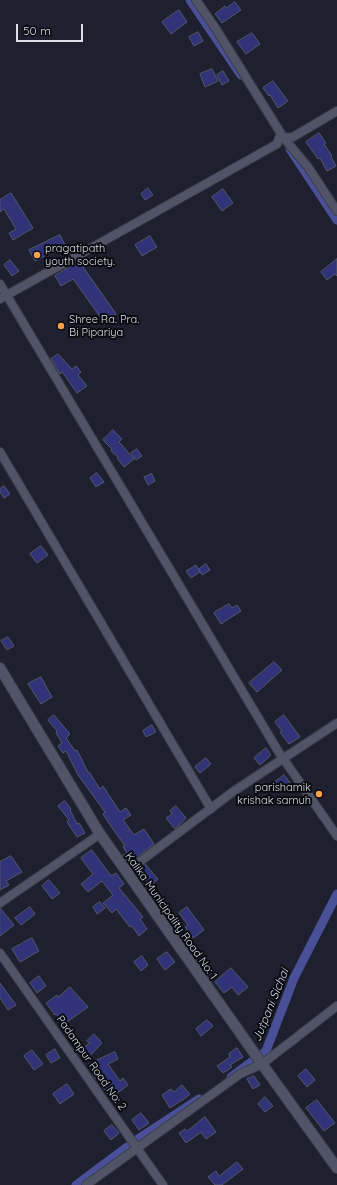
<!DOCTYPE html>
<style>
body{margin:0}
#map{position:relative;width:337px;height:1185px;overflow:hidden;background:#1e202f;font-family:Quicksand,sans-serif}
canvas{display:block}
.scale{position:absolute;left:16px;top:24px;width:67px;height:18px;box-sizing:border-box;border:2px solid #dcdee8;border-top:0;padding-left:5px;font-size:12px;line-height:14px;white-space:nowrap;color:#dcdee8;-webkit-text-stroke:3px #0a0b11;paint-order:stroke}
</style>
<div id="map">
<canvas width="337" height="1185"></canvas>
<div class="scale">50 m</div>
</div>
<script>
const g = document.querySelector('canvas').getContext('2d');
g.lineJoin = 'round';
function strokePath(path, color, width, dash) { g.strokeStyle = color; g.lineWidth = width; g.lineCap = dash ? 'butt' : 'round'; g.setLineDash(dash || []); g.stroke(path); }
function fill(path, color) { g.fillStyle = color; g.fill(path, 'evenodd'); }
function write(font, color, halo, rows, align = 'center') {
  g.font = font + ' Quicksand,sans-serif'; g.lineWidth = 4; g.setLineDash([]); g.textBaseline = 'middle'; g.strokeStyle = halo; g.fillStyle = color; for (const [text, x, y, turn = 0] of rows) {
    g.save(); g.translate(x, y); g.rotate((+turn || 0) * Math.PI / 180); g.textAlign = isNaN(turn) ? turn : align; if (halo) g.strokeText(text, 0, 0); g.fillText(text, 0, 0); g.restore();
  }
}
const canal = new Path2D(`
 M190 0 241 75
 M290 149 337 220
 M231 1077 266 1051 294 978 337 894
 M138 1139 199 1099
 M76 1185 127 1147`);
const building = new Path2D(`
 M235 2 241 10 222 23 215 14 225 6 226 8Z
 M179 10 187 22 171 34 162 22Z
 M198 32 203 41 194 46 189 37Z
 M252 33 260 44 246 54 237 42Z
 M212 69 218 81 205 87 200 74Z
 M223 71 229 81 222 85 217 75Z
 M273 81 288 101 278 108 270 95 269 96 263 88Z
 M319 133 326 143 324 144 332 156 331 157 336 166 327 171 320 158 318 159 306 142Z
 M148 188 153 195 145 200 141 194Z
 M223 189 233 203 222 211 212 197Z
 M11 193 33 228 13 240 9 233 16 229 4 209 0 212V200Z
 M60 235 66 247 52 254V252L35 261 29 250Z
 M150 236 157 247 142 256 135 245Z
 M337 259V276L335 274 327 280 321 272Z
 M10 260 19 271 12 276 4 265Z
 M79 261 116 314 104 322 73 279 61 286 55 276Z
 M58 354 72 369 76 366 81 372 78 375 87 386 77 393 62 372 60 374 51 359Z
 M113 430 122 439 119 442 134 459 124 467 117 458 118 457 111 451 112 449 103 440Z
 M137 449 142 456 136 460 131 453Z
 M97 473 104 482 96 487 90 478Z
 M152 474 155 481 148 485 144 477Z
 M4 486 10 494 4 498 0 492V489Z
 M41 546 48 555 37 563 30 554Z
 M206 564 210 570 202 575 199 570 200 572 191 578 186 571 196 565 198 569Z
 M229 604 232 608 237 605 241 611 221 624 214 613Z
 M8 637 14 646 7 650 1 641Z
 M274 662 282 670 257 692 249 683Z
 M41 677 52 697 41 704 28 684Z
 M54 715 70 734 66 738 75 751 77 750 88 772H89L100 789 103 786 120 812 126 808 131 815 123 820 134 835 144 829 154 844 131 862H128L123 855 127 853 123 847 125 846 108 822 103 814 105 812 78 775 66 751 63 753 58 746 62 743 56 733 57 731 48 720Z
 M284 715 300 737 289 744 280 732 282 731 275 722Z
 M152 725 156 732 146 737 143 731Z
 M266 748 271 755 260 765 254 758Z
 M206 758 211 764 200 773 195 767Z
 M284 775 291 784 282 791 275 782Z
 M65 801 71 809 70 810 77 824 79 823 85 833 77 837 67 822 69 820 58 806Z
 M176 806 186 818 175 829 166 818 172 814 170 811Z
 M92 850 111 876 116 873 124 884 119 888 143 917 140 919 147 929 139 936 132 926 130 927 116 909 112 913 103 903 113 895 102 881 88 892 81 884 93 874 81 858Z
 M11 856 22 872 6 881 9 885 0 890V862Z
 M145 864 158 879 150 886 137 870Z
 M49 880 60 893 52 899 42 886Z
 M100 902 105 908 97 914 93 907Z
 M30 907 35 914 21 925 15 918Z
 M187 907 204 930 193 938 185 927 188 925 179 913Z
 M0 908 14 925 0 936Z
 M32 938 39 951 20 962 12 949Z
 M167 952 175 962 165 970 157 959Z
 M142 956 148 965 141 971 134 962Z
 M231 968 248 987 238 995 232 987 224 993 215 982Z
 M39 976 46 986 37 993 30 983Z
 M0 983 16 1005 8 1010 0 998Z
 M70 987 88 1007 64 1024 56 1014 55 1015 46 1003 57 995 58 997Z
 M207 1020 213 1026 201 1036 196 1029Z
 M94 1034 102 1043 86 1060 79 1051 90 1043 87 1041Z
 M237 1048 243 1057 230 1065 232 1067 223 1073 217 1066 230 1057 229 1054Z
 M55 1049 60 1058 51 1063 46 1055Z
 M32 1050 43 1064 34 1070 24 1056Z
 M115 1052 118 1059 108 1064 120 1081 123 1078 128 1085 111 1098 92 1074 95 1072 89 1064Z
 M306 1069 315 1080 307 1087 298 1076Z
 M254 1076 260 1085 253 1089 247 1079Z
 M67 1084 74 1094 60 1104 53 1094Z
 M182 1085 190 1094 183 1100H182L170 1108 162 1095 171 1089 174 1092Z
 M265 1097 273 1106 265 1112 258 1104Z
 M317 1100 335 1123 324 1131 306 1108Z
 M141 1113 149 1123 139 1130 132 1120Z
 M205 1117 216 1132 206 1139 201 1132 186 1143 179 1133 185 1129 187 1131Z
 M112 1125 119 1133 111 1140 104 1131Z
 M237 1162 243 1169 222 1185H215L208 1177 216 1171 219 1176Z`);
const minor = new Path2D(`
 M196 0 216 29 283 137 308 167 337 211
 M0 284 278 751 337 836
 M0 299 277 144 279 138 293 137 337 111
 M0 452 211 809
 M126 872 234 791 337 723
 M0 903 100 834
 M0 953 163 1185
 M86 1185 240 1074 262 1064 337 1006`);
const tertiary = new Path2D(`
 M0 668 100 834 262 1064 337 1168`);
const markers = [
 [37,255,4,"#f7a149"],
 [61,326,4,"#f7a149"],
 [319,794,4,"#f7a149"]
];
const poiNames = [
 ["pragatipath",45,249],
 ["youth society.",45,262],
 ["Shree Ra. Pra.",69,320],
 ["Bi Pipariya",69,333],
 ["parishamik",311,788,"right"],
 ["krishak samuh",311,801,"right"]
];
const streetNames = [
 ["Kalika Municipality Road No: 1",171,916,55],
 ["Padampur Road No: 2",91,1063,55]
];
const waterNames = [
 ["Jutpani Sichai",271,1005,-68]
];
strokePath(canal, '#4a5097', 9);
fill(building, '#303378');
strokePath(building, '#545769', 1);
strokePath(minor, '#3b3d49', 10);
strokePath(tertiary, '#3b3d49', 12);
strokePath(minor, '#515466', 8);
strokePath(tertiary, '#515466', 10);
for (const [x, y, r, color] of markers) { const dot = new Path2D(); dot.arc(x, y, r, 0, 2 * Math.PI); g.fillStyle = color; g.fill(dot); strokePath(dot, '#0a0b11', 1.5); }
write('11px', '#dcdee8', '#0a0b11', poiNames, 'left');
write('11px', '#dcdee8', '#0a0b11', streetNames);
write('italic 12px', '#d8dcf1', '#0a0b11', waterNames);
</script>
